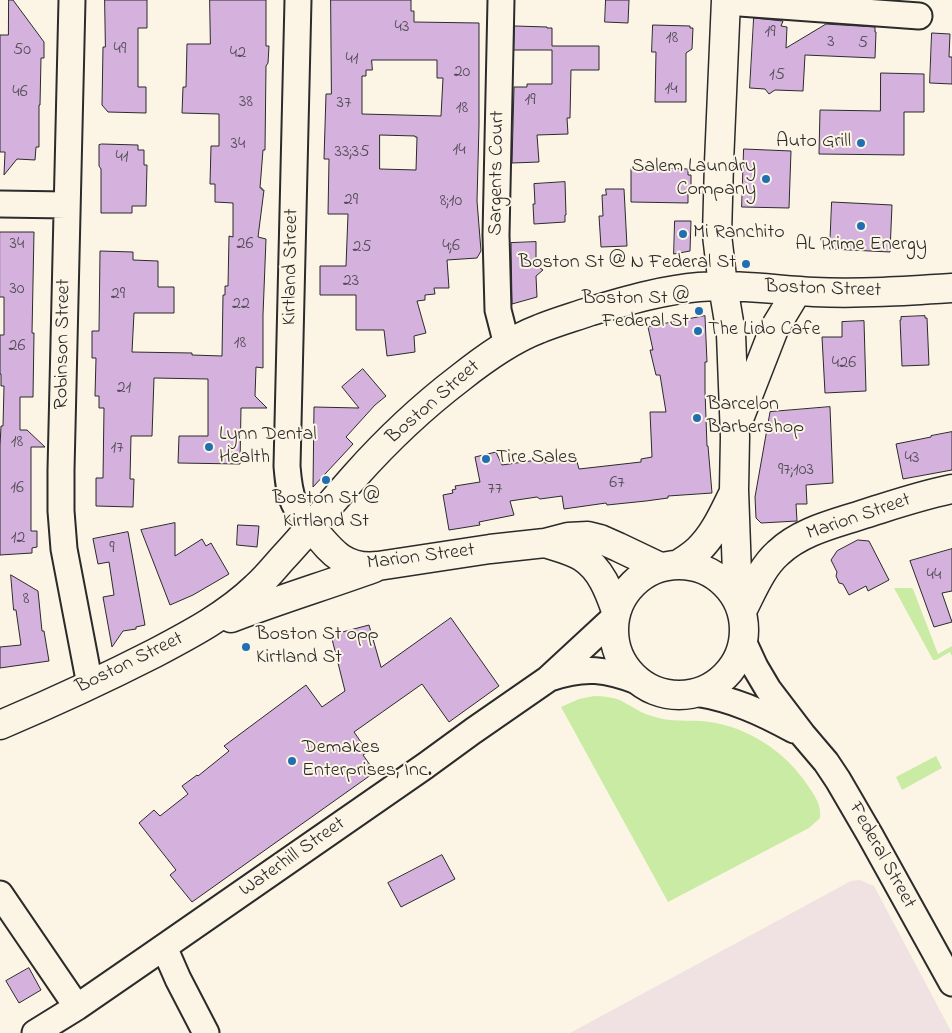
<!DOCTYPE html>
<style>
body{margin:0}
canvas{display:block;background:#fcf5e5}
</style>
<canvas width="952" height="1033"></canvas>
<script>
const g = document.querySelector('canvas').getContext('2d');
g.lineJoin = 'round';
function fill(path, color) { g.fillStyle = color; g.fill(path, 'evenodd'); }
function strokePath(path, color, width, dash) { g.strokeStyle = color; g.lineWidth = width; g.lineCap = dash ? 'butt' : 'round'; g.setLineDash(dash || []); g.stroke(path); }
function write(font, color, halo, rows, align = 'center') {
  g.font = font + ' "Indie Flower",sans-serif'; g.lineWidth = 4; g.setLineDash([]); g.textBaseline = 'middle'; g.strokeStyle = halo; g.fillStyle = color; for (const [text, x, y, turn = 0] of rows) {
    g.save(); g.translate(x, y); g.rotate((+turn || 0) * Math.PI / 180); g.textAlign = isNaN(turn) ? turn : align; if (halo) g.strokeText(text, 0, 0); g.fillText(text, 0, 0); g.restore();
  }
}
const built = new Path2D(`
 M860 880 874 886 952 1033H570L851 881Z`);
const green = new Path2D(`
 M894 588H911L913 589 938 654 952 646V656L950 652 936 660H933Z
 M594 696C602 696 610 697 617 699 623 701 628 705 634 708 642 713 650 716 659 718 672 722 687 720 701 721 741 724 780 747 804 780 812 792 822 803 820 818L809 828 668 902 561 707 579 699Z
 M936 756 942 768 902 790 896 777Z`);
const building = new Path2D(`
 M9 0H13L44 42V58H41L40 105H39V147H36L35 160 17 159 4 175 5 152H0V35H8Z
 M105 0H147V28H138V87H146V113L108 112 102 105 103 47H105Z
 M210 0H266V46H269L268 63 266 66 265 150H263L260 188H262V190H264L258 237 266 239 263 315V368L256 367 255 396 267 408H241L240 464 178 463 179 436H208V379L154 378 152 436H131L130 479H134L133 507 96 506V478H103L104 408H99V396H95L96 358H92V331H99L100 251 133 252V260L158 261V287H174V313H134L132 352 192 353V355L222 356 223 295H225V286H228L229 236 233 237V203L215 202V184H210L211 146H219V114L182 113 183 87H186L187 44H210Z
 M331 0H411V11H414V22L479 23V125L477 201 481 251 477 258 447 260 449 288H434L435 294 425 295V300L417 301 426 333 414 336 415 352 387 356 384 330H356V295H320V266H346L348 214H328L329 159H324L326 94H331ZM372 60H437V78H443L441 116 362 114V76H366V70H372ZM380 135 415 136V137H417L416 170 380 169Z
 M606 0H629L628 23 605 22Z
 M754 18 783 21 781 26 787 27 786 48 826 24 875 27V32H876L875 58 805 55 803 91 775 90 769 94 765 89 750 88Z
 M653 25 690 26V28H693L692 49 686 53V102H655L656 52H652Z
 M515 26 547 27V28H552V46H599V70H571L570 118H567L568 134 537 135 539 162 512 163 514 87H527V84H552V50H514Z
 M932 33 950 34 949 57H952V84L930 83Z
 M881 73 924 74V112H904V155L819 154 820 110 880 111Z
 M102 144 138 145V150H144V165H147L146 206H132V213H101V169L99 166V145Z
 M744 149 791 151 789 208 742 207Z
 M654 168 688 169V175H691V189L688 193V203L631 202V169Z
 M565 182 566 215H565V222L534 224 533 204H535L534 184Z
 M606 189H624L627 246 601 247 599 216H603L602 195H606Z
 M832 202 892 205 890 252 830 249Z
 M675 221H691L690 251 674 254Z
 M0 232H34L32 333H34L33 397H20V430H27L45 447H31V531H37V547L32 548V553L0 555V446L1 426H3L4 386H1V374H0V335H4V297H0Z
 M536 242V265L543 270 536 276 537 297 512 304 511 243Z
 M705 316 707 362H705V391L707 446H708L712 493 668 496V498L646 501 607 505 606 503 564 509 562 496 540 499 537 497 510 501 514 515 479 522 480 525 449 530 443 495 453 493 452 490 456 489 455 486 480 482 475 457 496 452 502 465 544 459 545 463 576 458 579 469 641 462V459L652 457 650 412H666L660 375H656L650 350H653L648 327Z
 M925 316V318H927L929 365 902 366 900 320H901V317Z
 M864 321 866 391 825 393 822 337H842V322Z
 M363 369 386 396 375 405 346 437 353 444 313 487 314 407 359 408 342 387Z
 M830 407 833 483 806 485 807 504H796L797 521 761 523 756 518 755 497 770 412Z
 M952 432V470L903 479 896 444 931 437V436Z
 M175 523V556L202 539 206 546 211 543 229 574 193 595 170 605 141 530Z
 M238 525 259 526 257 547 237 545Z
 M128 532 145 625 136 627V629L123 631 112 647 103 597 114 595 109 562 98 564 93 539Z
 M858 540 869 541 889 580 868 591 866 586 849 595 843 584 839 583 836 576 837 572 831 560 837 551Z
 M952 549V591L942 593 952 622 934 627 910 561Z
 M11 575 38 591 42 631H44L49 661 0 668V647L21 645 16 610H14Z
 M451 618 499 686 449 722 422 684 354 732 368 752 363 755 375 772 192 902 170 875 176 870 139 823 154 810 160 816 188 794 182 786 197 775 198 776 229 751 224 746 306 685 322 707 345 691 331 635 369 625 381 667Z
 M442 855 455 879 401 907 388 883Z
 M29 968 41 990 19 1003 6 981Z`);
const street = new Path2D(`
 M72 0 61 470V511L64 549 90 685
 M298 0 287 466C288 478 289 492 294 503 298 512 306 519 311 527
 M501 0 496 235 498 310 507 345
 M726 2 919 16
 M0 204 67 205
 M743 641 755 667 768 689 803 735 826 762 838 780 870 835 952 983
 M550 678C585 666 606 669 640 682
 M695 693C733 699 761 712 794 730
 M0 894 77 1007
 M164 947 178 979 206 1033
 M35 1033 77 1007 151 956 425 766 473 731 548 679 615 617`);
const secondary = new Path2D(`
 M726 0 719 163 717 235 723 286 731 334 735 437 734 490 738 602
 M739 419 774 329 797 291
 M311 527C331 551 344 570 378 566L490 549 545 543 568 537 588 536 600 539 618 547 660 567
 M545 543C557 547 571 550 582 557 601 569 609 591 616 611
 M679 564C685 560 692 556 698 550 714 535 723 514 733 494
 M614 630a65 65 0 1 1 130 0a65 65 0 1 1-130 0Z
 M742 611C752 592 761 568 778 553 801 531 834 524 864 514 893 505 922 495 952 489
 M231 618C278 600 327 585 374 568
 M0 725C52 703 104 679 155 653 191 634 227 615 256 587 266 578 274 568 282 559 307 532 331 503 355 476 387 440 422 407 460 378 484 359 510 340 539 329 556 322 574 317 591 311 626 301 662 290 699 287 737 284 776 290 814 292 860 294 906 291 952 288`);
const markers = [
 [861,143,5,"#1f6fb2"],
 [766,179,5,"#1f6fb2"],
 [861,226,5,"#1f6fb2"],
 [683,234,5,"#1f6fb2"],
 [746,264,5,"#1f6fb2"],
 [699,311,5,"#1f6fb2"],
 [698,331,5,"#1f6fb2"],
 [697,418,5,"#1f6fb2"],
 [209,447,5,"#1f6fb2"],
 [486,459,5,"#1f6fb2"],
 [326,480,5,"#1f6fb2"],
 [246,647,5,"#1f6fb2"],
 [292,761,5,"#1f6fb2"]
];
const numberNames = [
 ["43",402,28],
 ["19",770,33],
 ["18",672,39],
 ["3",831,43],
 ["5",863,44],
 ["49",120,50],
 ["50",22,51],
 ["42",238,54],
 ["41",352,60],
 ["20",462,73],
 ["15",777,76],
 ["14",671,90],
 ["46",20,93],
 ["19",530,101],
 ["38",246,103],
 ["37",344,104],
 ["18",462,109],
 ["34",238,145],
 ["14",459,151],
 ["33;35",352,153],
 ["41",122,158],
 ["29",351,201],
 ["8;10",451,202],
 ["34",17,245],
 ["26",245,245],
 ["4;6",451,247],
 ["25",362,248],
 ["23",351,282],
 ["30",17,290],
 ["29",118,295],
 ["22",241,305],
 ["18",240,344],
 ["26",17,347],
 ["426",844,364],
 ["21",124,389],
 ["18",17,443],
 ["17",117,449],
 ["43",912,459],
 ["97;103",796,471],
 ["67",617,484],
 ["16",17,489],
 ["77",495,490],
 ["12",18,539],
 ["9",112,549],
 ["44",934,576],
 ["8",26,600]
];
const poiNames = [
 ["Auto Grill",851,143,"right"],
 ["Salem Laundry",756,168,"right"],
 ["Company",756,191,"right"],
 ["Mi Ranchito",693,234],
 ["AL Prime Energy",861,246,"center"],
 ["Boston St @ N Federal St",736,264,"right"],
 ["Boston St @",689,300,"right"],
 ["Federal St",689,323,"right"],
 ["The Lido Cafe",708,331],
 ["Barcelon",707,406],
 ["Barbershop",707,429],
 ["Lynn Dental",219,436],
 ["Health",219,459],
 ["Tire Sales",496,459],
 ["Boston St @",326,500,"center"],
 ["Kirtland St",326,523,"center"],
 ["Boston St opp",256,636],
 ["Kirtland St",256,659],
 ["Demakes",302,749],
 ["Enterprises, Inc.",302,772]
];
const streetNames = [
 ["Sargents Court",498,173,-89],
 ["Kirtland Street",292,267,-89],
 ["Boston Street",823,290,2],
 ["Robinson Street",64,344,-89],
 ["Boston Street",434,403,-41],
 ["Marion Street",859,518,-19],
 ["Marion Street",421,558,-7],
 ["Boston Street",130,664,-26],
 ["Federal Street",881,856,61],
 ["Waterhill Street",293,858,-35]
];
fill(built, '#f0e1e3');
fill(green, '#caeba3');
fill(building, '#d4b2dd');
strokePath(building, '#2b2b2b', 1);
strokePath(street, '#2b2b2b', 29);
strokePath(secondary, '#2b2b2b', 31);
strokePath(street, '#fcf5e5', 25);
strokePath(secondary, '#fcf5e5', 28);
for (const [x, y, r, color] of markers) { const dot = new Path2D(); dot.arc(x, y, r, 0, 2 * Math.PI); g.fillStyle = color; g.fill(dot); strokePath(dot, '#fcf5e5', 2); }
write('18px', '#554d58', null, numberNames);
write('20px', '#2b2b2b', '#fcf5e5', poiNames, 'left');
write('20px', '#2b2b2b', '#fcf5e5', streetNames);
</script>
